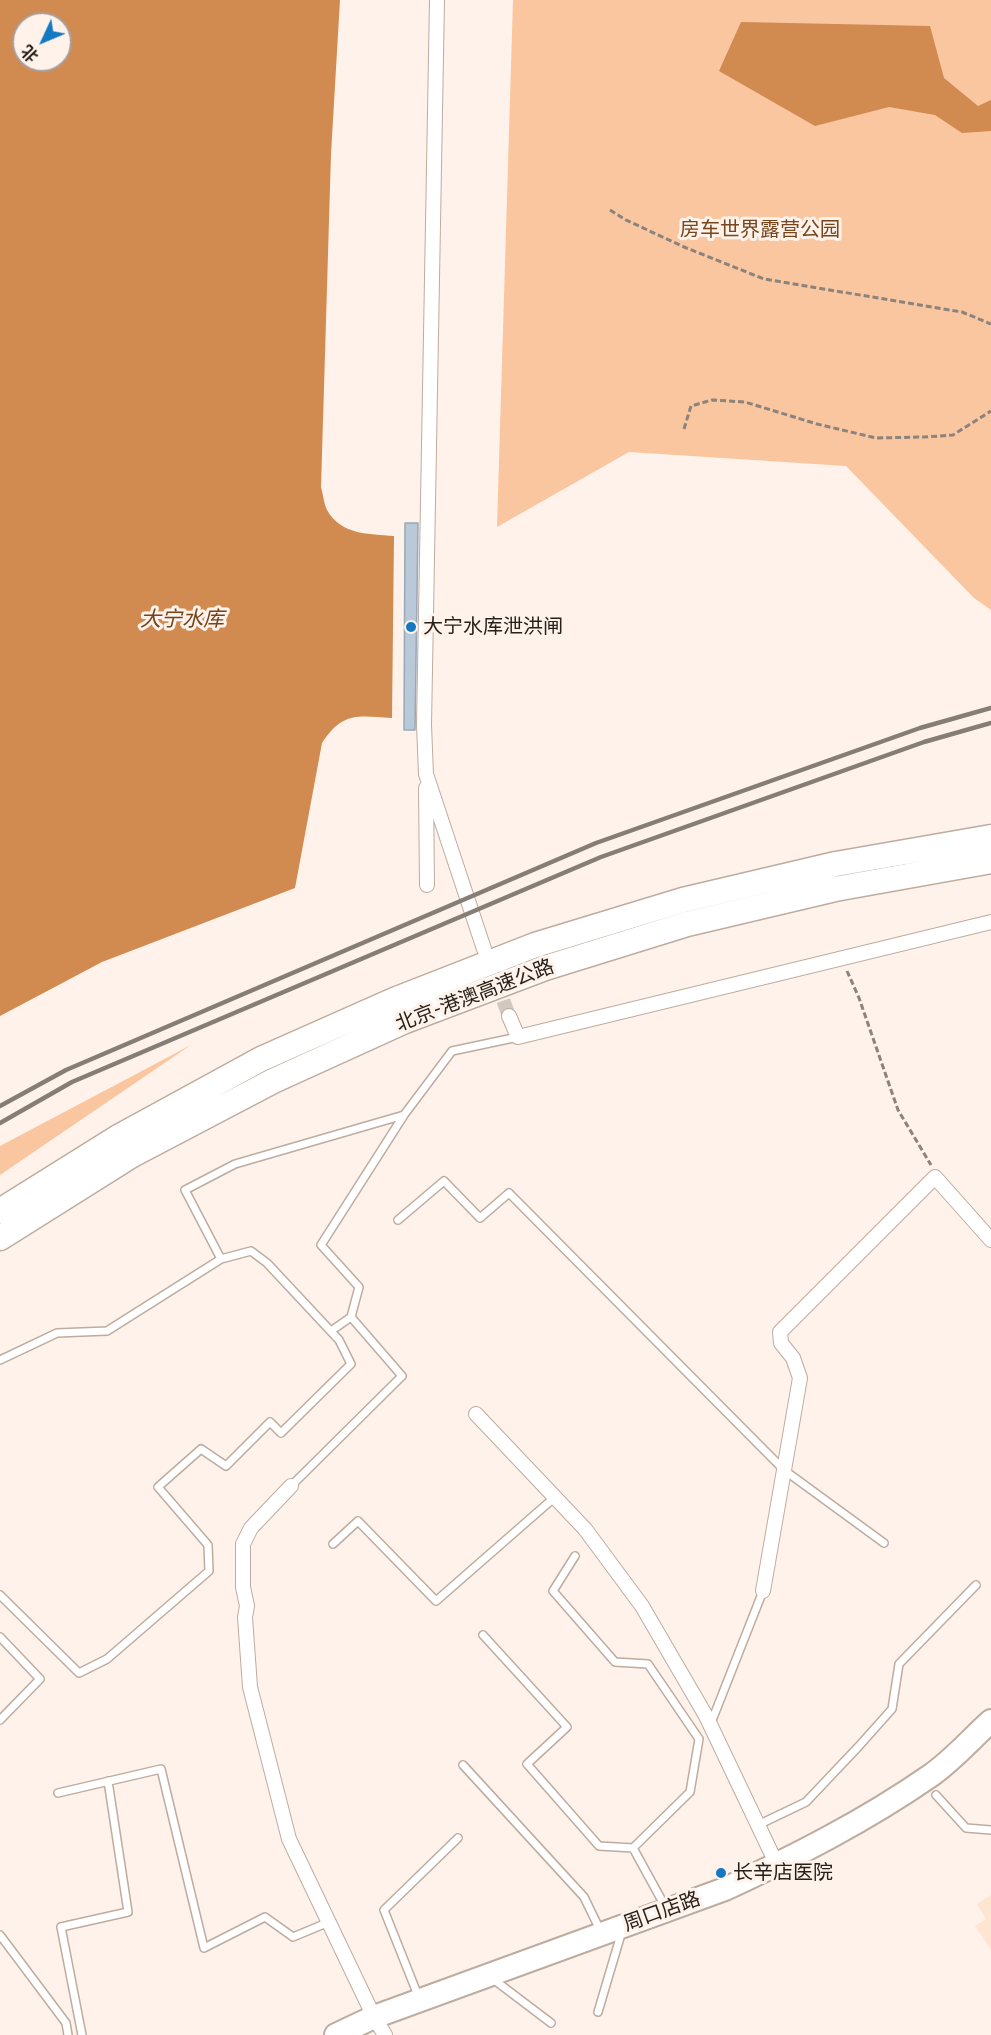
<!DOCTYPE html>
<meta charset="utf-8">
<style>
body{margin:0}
#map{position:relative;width:991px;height:2035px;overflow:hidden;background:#fef2ea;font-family:"Fira Sans Condensed","Noto Sans SC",sans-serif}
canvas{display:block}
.north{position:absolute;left:12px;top:12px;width:60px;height:60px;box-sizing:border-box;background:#fef2ea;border:2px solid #a89e98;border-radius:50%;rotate:226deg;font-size:16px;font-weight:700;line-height:24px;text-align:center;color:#27211c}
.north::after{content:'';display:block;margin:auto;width:21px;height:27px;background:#1478c3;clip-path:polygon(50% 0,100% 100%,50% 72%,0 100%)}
</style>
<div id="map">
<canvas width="991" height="2035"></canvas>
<div class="north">北</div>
</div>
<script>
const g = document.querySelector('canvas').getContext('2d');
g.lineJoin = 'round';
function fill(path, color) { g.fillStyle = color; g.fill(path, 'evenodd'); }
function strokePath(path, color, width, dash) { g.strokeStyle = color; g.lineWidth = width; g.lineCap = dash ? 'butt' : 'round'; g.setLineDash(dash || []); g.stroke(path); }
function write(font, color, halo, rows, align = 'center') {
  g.font = font + ' "Fira Sans Condensed","Noto Sans SC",sans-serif'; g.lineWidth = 6; g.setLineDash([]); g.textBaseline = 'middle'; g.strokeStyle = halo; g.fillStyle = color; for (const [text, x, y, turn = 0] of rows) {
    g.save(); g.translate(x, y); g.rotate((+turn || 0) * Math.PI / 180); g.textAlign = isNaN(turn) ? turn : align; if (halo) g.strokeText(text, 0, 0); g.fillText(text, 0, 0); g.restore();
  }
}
const built = new Path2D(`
 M991 1895V1950L975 1926 986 1919 977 1904Z`);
const green = new Path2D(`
 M513 0H991V610L974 598 846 466 629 452 497 527Z
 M191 1045 0 1175V1146Z`);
const water = new Path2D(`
 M0 0H340L331 154 321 487C323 494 324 504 327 510 341 535 369 534 394 536L392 718C358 716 343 711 322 743L295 888 102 962 0 1016ZM24 24H60V60H24Z
 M741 22 930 26 944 78 978 106 991 100V131L962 133 935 115 889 107 815 126 719 71Z`);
const building = new Path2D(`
 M405 523H418L415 730H404Z`);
const minorTunnel = new Path2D(`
 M496 981 509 1016`);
const path = new Path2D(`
 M610 210 626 220 684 247 764 279 962 312 991 324
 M684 429 691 406 712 400 745 402 817 424 876 438 925 437 953 435 991 411
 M847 971 859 998 898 1110 931 1165`);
const service = new Path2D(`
 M398 1220 444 1181 480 1218 509 1193 784 1470 884 1543
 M221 1259 185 1190 235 1164 404 1115
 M331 1331 351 1317 359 1287 321 1245 404 1115 452 1051 518 1037
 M0 1360 57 1333 107 1331 221 1259 251 1251 267 1263 339 1340 351 1364 281 1433 270 1422 226 1466 201 1449 158 1487 208 1545 209 1571 107 1659 79 1673 0 1595
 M291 1486 402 1376 351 1317
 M333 1544 358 1521 436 1601 555 1497
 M575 1556 553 1591 615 1662 648 1664 699 1739 690 1792 633 1848 666 1908
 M483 1635 567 1727 527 1764 599 1846 633 1848
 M0 1637 40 1679 0 1720
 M711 1723 763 1591
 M463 1765 584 1897 601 1932
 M58 1793 161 1769 204 1948 265 1917 293 1937 329 1922
 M936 1795 966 1828 991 1830
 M758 1825 806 1802 859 1746 892 1709 899 1664 976 1585
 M0 1935 66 2023 68 2035
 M493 1979 551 2023
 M419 1998 384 1910 458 1838
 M598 2012 622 1931
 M82 2035 61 1927 128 1912 108 1781`);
const minor = new Path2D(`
 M437 0 424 725 426 774 484 949
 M426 788 427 885
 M509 1016 518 1037 991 922
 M476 1414 585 1529 642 1606 706 1716 777 1865
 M291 1486 251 1528 243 1544V1587L247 1606 245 1617 250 1687 289 1839 374 2017 385 2035
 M763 1591 800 1378 793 1358 781 1343 780 1332 935 1177 991 1240`);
const trunk = new Path2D(`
 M336 2035 374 2017 725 1889C796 1856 865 1821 930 1776 952 1761 971 1739 991 1721`);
const motorway = new Path2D(`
 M0 1211 120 1136 261 1059 394 1000 535 945 683 900 836 864 991 837
 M0 1238 132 1155 273 1081 405 1021 545 968 687 924 835 889 991 861`);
const rail = new Path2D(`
 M0 1106 66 1070 596 843 920 728 991 708
 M0 1123 72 1082 601 857 924 742 991 723`);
const markers = [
 [411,627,6,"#1478c3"],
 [721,1873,6,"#1478c3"]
];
const parkNames = [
 ["房车世界露营公园",760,230]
];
const poiNames = [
 ["大宁水库泄洪闸",423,627],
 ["长辛店医院",733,1873]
];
const streetNames = [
 ["北京-港澳高速公路",475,996,-21],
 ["周口店路",662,1912,-20]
];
const waterNames = [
 ["大宁水库",182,620]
];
fill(built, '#fee5d2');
fill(green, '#fac69f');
fill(water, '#d18a50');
fill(building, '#bac9d8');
strokePath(building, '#99a8b6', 1.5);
strokePath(minorTunnel, '#d3c8c1', 14, [14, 7]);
strokePath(service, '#bdac9f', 10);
strokePath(minor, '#bdac9f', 16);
strokePath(trunk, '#bdac9f', 26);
strokePath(motorway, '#bdac9f', 27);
strokePath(path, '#8b837c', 3, [6, 3]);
strokePath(service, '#fff', 7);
strokePath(minor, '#fff', 14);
strokePath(trunk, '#fff', 22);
strokePath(motorway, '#fff', 24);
strokePath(rail, '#857d76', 4.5);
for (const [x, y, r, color] of markers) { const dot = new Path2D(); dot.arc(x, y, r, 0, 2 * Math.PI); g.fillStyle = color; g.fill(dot); strokePath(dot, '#fef2ea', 2); }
write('20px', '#77461d', '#fef2ea', parkNames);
write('20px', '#27211c', '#fef2ea', poiNames, 'left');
write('20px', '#27211c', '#fef2ea', streetNames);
write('italic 21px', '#734319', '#fef2ea', waterNames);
</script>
